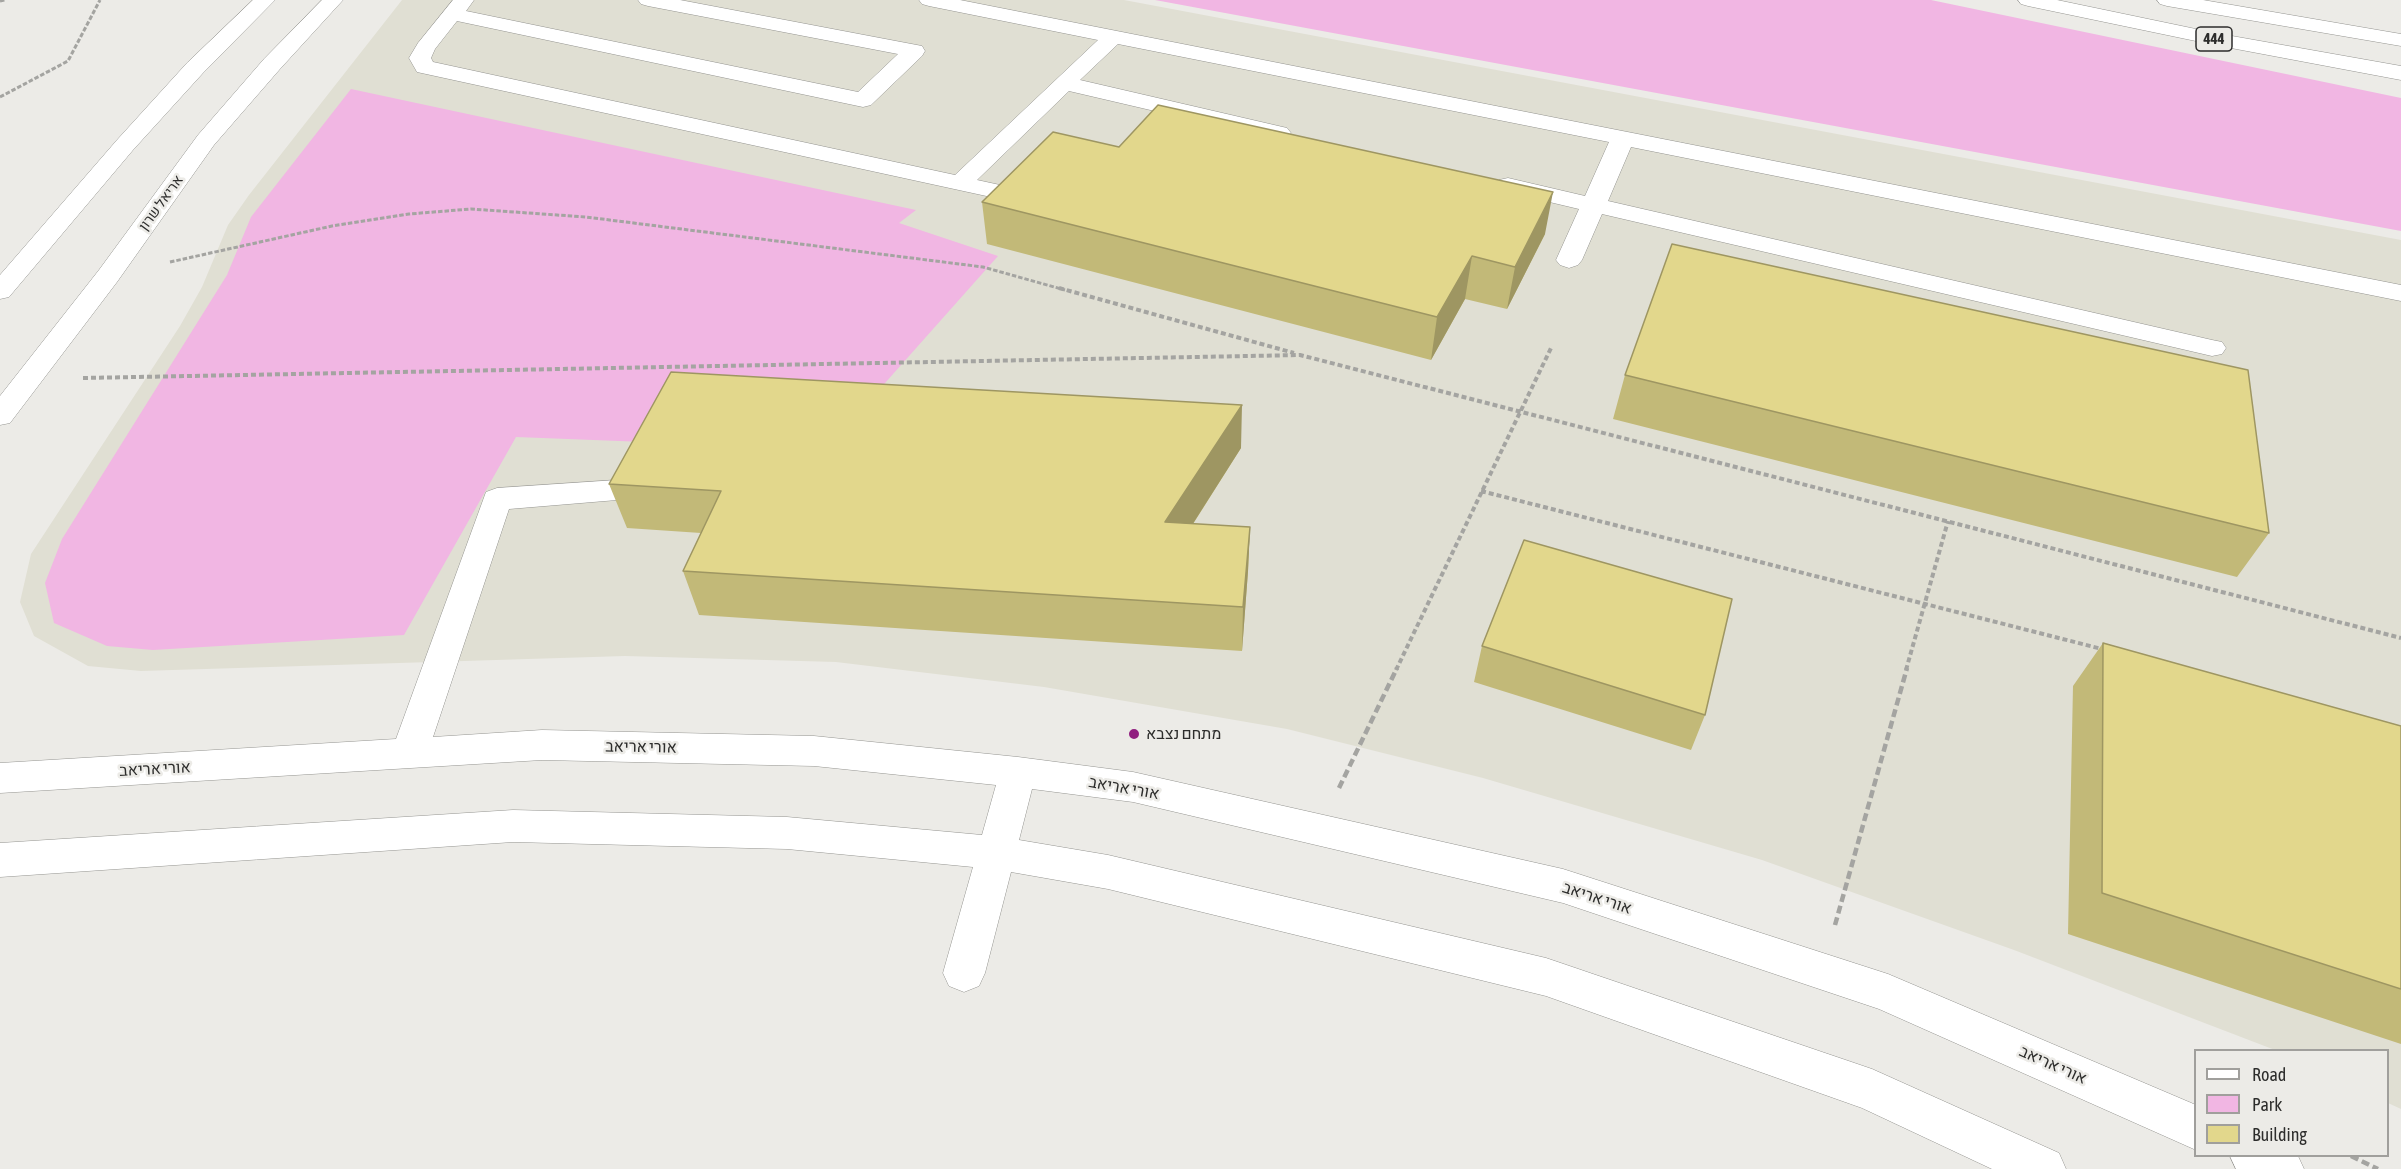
<!DOCTYPE html>
<meta charset="utf-8">
<style>
body{margin:0}
#map{position:relative;width:2401px;height:1169px;overflow:hidden;background:#ecebe7;font-family:"Asap Condensed",sans-serif}
canvas{display:block}
.legend{position:absolute;left:2194px;top:1049px;width:195px;height:108px;box-sizing:border-box;background:#ecebe7;border:2px solid #a09f9c;margin:0;padding:8px 10px;list-style:none;font-size:18px;color:#2d2d2c}
.legend li{display:flex;align-items:center;gap:12px;height:30px}
.legend b{width:30px;border:2px solid #a09f9c}
</style>
<div id="map">
<canvas width="2401" height="1169"></canvas>
<ul class="legend">
<li><b style="height:8px;background:#fff"></b>Road</li>
<li><b style="height:16px;background:#f1b6e3"></b>Park</li>
<li><b style="height:16px;background:#e2d78c"></b>Building</li>
</ul>
</div>
<script>
const g = document.querySelector('canvas').getContext('2d');
g.lineJoin = 'round';
function fill(path, color) { g.fillStyle = color; g.fill(path, 'evenodd'); }
function strokePath(path, color, width, dash) { g.strokeStyle = color; g.lineWidth = width; g.lineCap = dash ? 'butt' : 'round'; g.setLineDash(dash || []); g.stroke(path); }
function write(font, color, halo, rows, align = 'center') {
  g.font = font + ' "Asap Condensed",Heebo,sans-serif'; g.lineWidth = 5; g.setLineDash([]); g.textBaseline = 'middle'; g.strokeStyle = halo; g.fillStyle = color; for (const [text, x, y, turn = 0] of rows) {
    g.save(); g.translate(x, y); g.rotate((+turn || 0) * Math.PI / 180); g.textAlign = isNaN(turn) ? turn : align; if (halo) g.strokeText(text, 0, 0); g.fillText(text, 0, 0); g.restore();
  }
}
const built = new Path2D(`
 M402 0H1124L2401 240V1109L2388 1103V1050H2275L2014 950 1762 860 1483 778 1287 729 1044 687 836 662 625 656 141 671 88 666 34 636 20 602 31 554 180 326 202 287 228 225 249 195Z`);
const green = new Path2D(`
 M1155 0H1931L2401 98V231Z
 M351 89 916 210 899 223 998 256 861 410 645 442 516 437 404 635 153 650 107 646 54 623 45 583 62 539 227 275 251 217Z`);
const pathFar2 = new Path2D(`
 M0 1 5 0
 M0 97 68 61 100 0
 M170 262 332 226 409 214 471 209 586 217 983 267 1065 290`);
const pathFar1 = new Path2D(`
 M1059 288 1294 353
 M83 378 1300 355 2401 638
 M1481 491 2102 649
 M1396 670 1551 348
 M1906 670 1948 521`);
const path = new Path2D(`
 M1339 788 1397 668
 M1835 925 1907 668
 M2351 1156 2378 1169`);
const minor = new Path2D(`
 M453 0H474L466 11 858 92 898 54 648 6 641 4 638 0H680L922 46 925 51 922 56 871 105 863 107 457 21 435 49 431 58 433 62 955 175 1098 40 929 6 922 4 919 0H960L2401 285V301L1631 147 1608 201 2212 340 2222 342 2226 348 2222 354 2212 356 1602 214 1582 260 1578 265 1569 268 1560 265 1556 260 1579 209 1499 190 1496 185 1499 180 1508 178 1585 196 1609 142 1118 44 1080 80 1287 128 1291 133 1287 138 1279 140 1069 91 977 180 1023 190 1026 195 1023 200 1014 202 417 72 409 58 418 43Z
 M617 480 628 483 632 490 628 497 617 500 509 509 433 737 542 730 814 736 1018 757 1133 772 1563 869 1888 974 2196 1105V1150L1879 1009 1563 903 1133 802 1032 789 1019 840 1108 855 1546 958 1872 1069 2059 1153 2066 1169H1992L1862 1108 1546 996 1108 889 1011 872 985 973 979 986 964 992 949 986 943 973 973 867 787 849 513 842 0 877V843L513 810 787 817 982 835 996 785 814 766 542 760 0 793V763L396 739 486 492 497 488Z
 M2230 1156H2298L2304 1169H2236Z`);
const major = new Path2D(`
 M253 0H275L203 73 133 150 9 297 0 299V275L117 140 187 63Z
 M322 0H343L280 69 214 145 117 282 10 423 0 425V396L99 270 198 135 264 59Z
 M2018 0H2057L2215 33 2401 66V80L2215 45 2028 6 2021 4Z
 M2157 0H2203L2401 34V46L2167 6 2160 4Z`);
const wall = new Path2D(`
 M1119 147 1545 234 1507 309 1465 299 1431 360 987 244 982 202Z
 M1625 375 2269 533 2237 577 1613 419Z
 M1241 448 1193 524 1250 527 1248 571 1242 651 699 615 683 571 701 533 627 528 609 484Z
 M2103 643 2401 726V1044L2068 934 2073 686Z
 M1482 646 1705 715 1691 750 1474 682Z`);
const shadedWall = new Path2D(`
 M1553 192 1545 234 1507 309 1515 267Z
 M1472 256 1465 299 1431 360 1437 317Z
 M1242 405 1241 448 1166 566 1165 522Z
 M1250 527 1248 571 1242 651 1243 607Z`);
const building = new Path2D(`
 M1158 105 1553 192 1515 267 1472 256 1437 317 982 202 1053 132 1119 147Z
 M1672 244 2248 370 2269 533 1625 375Z
 M671 372 1242 405 1165 522 1250 527 1243 607 683 571 721 491 609 484Z
 M1524 540 1732 599 1705 715 1482 646Z
 M2103 643 2401 726V989L2102 893Z`);
const markers = [
 [1134,734,6,"#901e7f"]
];
const farStreetnames = [
 ["אריאל שרון",161,203,-54]
];
const shields = [
 [2214,39,36]
];
const shieldNames = [
 ["444",2214,39]
];
const poiNames = [
 ["מתחם נצבא",1146,734]
];
const streetNames = [
 ["אורי אריאב",641,747,1],
 ["אורי אריאב",155,769,-3],
 ["אורי אריאב",1124,788,10],
 ["אורי אריאב",1597,898,18],
 ["אורי אריאב",2053,1065,24]
];
fill(built, '#e0dfd3');
fill(green, '#f1b6e3');
strokePath(minor, '#959591', 1);
strokePath(major, '#959591', 1);
strokePath(pathFar2, '#a4a4a1', 3, [4.5, 2]);
strokePath(pathFar1, '#a4a4a1', 4, [5, 3]);
strokePath(path, '#a4a4a1', 4.5, [8, 4]);
fill(minor, '#fff');
fill(major, '#fff');
fill(wall, '#c2b978');
fill(shadedWall, '#9e9662');
fill(building, '#e2d78c');
strokePath(building, '#9e9662', 1.5);
for (const [x, y, r, color] of markers) { const dot = new Path2D(); dot.arc(x, y, r, 0, 2 * Math.PI); g.fillStyle = color; g.fill(dot); strokePath(dot, '#ecebe7', 2); }
write('14px', '#2d2d2c', '#ecebe7', farStreetnames);
for (const [x, y, w] of shields) { const box = new Path2D(); box.roundRect(x - w / 2, y - 12, w, 24, 4.5); g.fillStyle = '#ecebe7'; g.fill(box); strokePath(box, '#2d2d2c', 1.5); }
write('bold 15px', '#2d2d2c', null, shieldNames);
write('16px', '#2d2d2c', '#ecebe7', poiNames, 'left');
write('16px', '#2d2d2c', '#ecebe7', streetNames);
</script>
